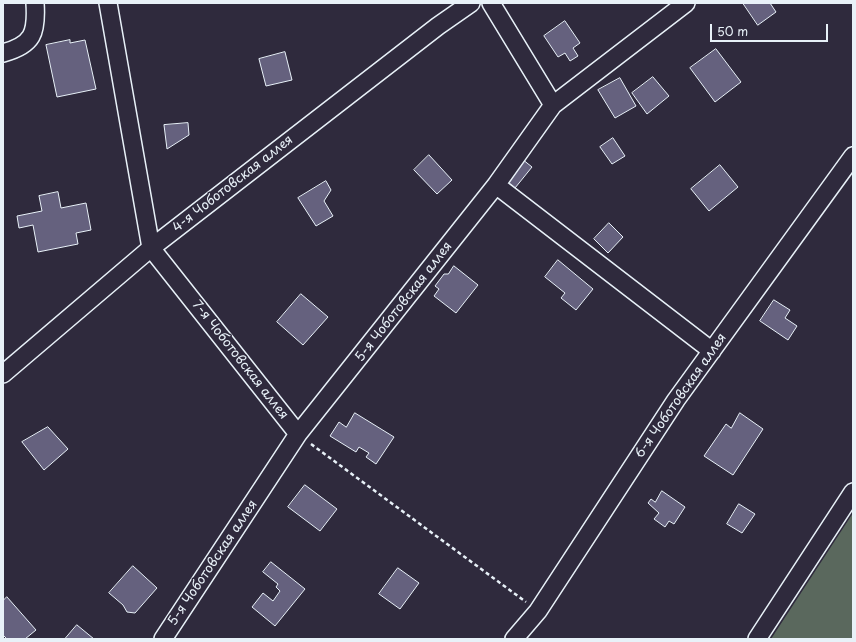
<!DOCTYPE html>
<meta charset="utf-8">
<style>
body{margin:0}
#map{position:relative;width:856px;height:642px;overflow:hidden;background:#2f2a3d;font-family:"Playpen Sans",sans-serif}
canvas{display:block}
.frame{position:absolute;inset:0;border:4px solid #e8f1f8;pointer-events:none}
.scale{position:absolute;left:710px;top:24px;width:118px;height:18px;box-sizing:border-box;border:2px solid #e8f1f8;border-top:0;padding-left:5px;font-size:12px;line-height:14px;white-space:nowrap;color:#e8f1f8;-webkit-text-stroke:3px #2f2a3d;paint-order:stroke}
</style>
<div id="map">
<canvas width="856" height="642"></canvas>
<div class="frame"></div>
<div class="scale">50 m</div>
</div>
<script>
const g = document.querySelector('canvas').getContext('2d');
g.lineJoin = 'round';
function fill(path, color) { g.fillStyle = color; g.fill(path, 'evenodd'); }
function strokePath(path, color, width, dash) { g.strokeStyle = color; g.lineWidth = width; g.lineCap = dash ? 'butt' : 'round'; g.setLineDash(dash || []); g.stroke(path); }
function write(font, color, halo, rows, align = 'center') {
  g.font = font + ' "Playpen Sans",sans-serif'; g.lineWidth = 3; g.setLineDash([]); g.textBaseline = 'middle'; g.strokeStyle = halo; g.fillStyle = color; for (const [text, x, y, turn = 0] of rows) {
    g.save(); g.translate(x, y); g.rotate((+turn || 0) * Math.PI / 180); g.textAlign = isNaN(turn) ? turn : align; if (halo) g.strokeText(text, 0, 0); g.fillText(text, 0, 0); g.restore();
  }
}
const green = new Path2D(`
 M853 512V639H771L853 513Z`);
const building = new Path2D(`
 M743 3H770L776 12 758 25Z
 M565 21 580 43 573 48 578 56 570 61 565 53 558 57 544 36Z
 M70 40V43L85 40 96 89 57 97 46 45Z
 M716 49 741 82 715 102 690 68Z
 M285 52 292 80 266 86 259 59Z
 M653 77 669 96 647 114 632 93Z
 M620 78 636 106 615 118 598 90Z
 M188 123 189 135 167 149 164 125Z
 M613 138 625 156 612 164 600 147Z
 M429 155 452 180 437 194 414 170Z
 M522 159 532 167 515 188 505 180Z
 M720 165 738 187 709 211 691 189Z
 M326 181 331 190 324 201 333 216 316 226 298 198Z
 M58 192 61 208 86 203 91 230 76 233 78 244 38 252 33 225 19 228 17 216 42 211 39 196Z
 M609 223 623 237 608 253 594 239Z
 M558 260 593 289 576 310 561 298 565 293 545 277Z
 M454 266 478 285 456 313 434 296 439 289 435 286 444 274H448Z
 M301 294 328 317 303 345 277 322Z
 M774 300 790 310 785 318 797 326 788 340 760 321Z
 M355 413 394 437 376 464 366 457 369 453 359 447 356 452 330 436 339 422 346 427Z
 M740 413 763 429 733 475 704 456 726 424 731 428Z
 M48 427 68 449 44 470 22 442Z
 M305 485 337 509 320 531 288 507Z
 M662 491 685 507 674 524 669 521 665 527 654 519 659 513 648 503 651 499 655 502Z
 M739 504 755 514 742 533 727 524Z
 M271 562 305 589 275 626 252 607 263 593 273 601 280 591 276 587 278 584 263 572Z
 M133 566 157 588 135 613 127 612 123 605 109 593Z
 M398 568 419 583 400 609 379 594Z
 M7 597 36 630 25 639H7L3 635V601Z
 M77 625 94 639H65Z`);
const path = new Path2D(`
 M311 444 526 602`);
const street = new Path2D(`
 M108 3 151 248 298 434
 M491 3 553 105
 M3 53C33 45 37 33 35 3
 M496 185 712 351
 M3 374 151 248 438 26 471 3
 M163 639 298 434 496 185 553 105 686 3
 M514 639 538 611 676 400 853 156
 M757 639 853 492`);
const streetNames = [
 ["4-я Чоботовская аллея",233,184,-38],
 ["5-я Чоботовская аллея",404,302,-52],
 ["7-я Чоботовская аллея",240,360,52],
 ["6-я Чоботовская аллея",681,396,-55],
 ["5-я Чоботовская аллея",213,563,-56]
];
fill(green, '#5a685d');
fill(building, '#65617e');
strokePath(building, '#e8f1f8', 1);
strokePath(street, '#e8f1f8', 20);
strokePath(path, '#e8f1f8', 2.5, [4, 3]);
strokePath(street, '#2f2a3d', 17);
write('13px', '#e8f1f8', '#2f2a3d', streetNames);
</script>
